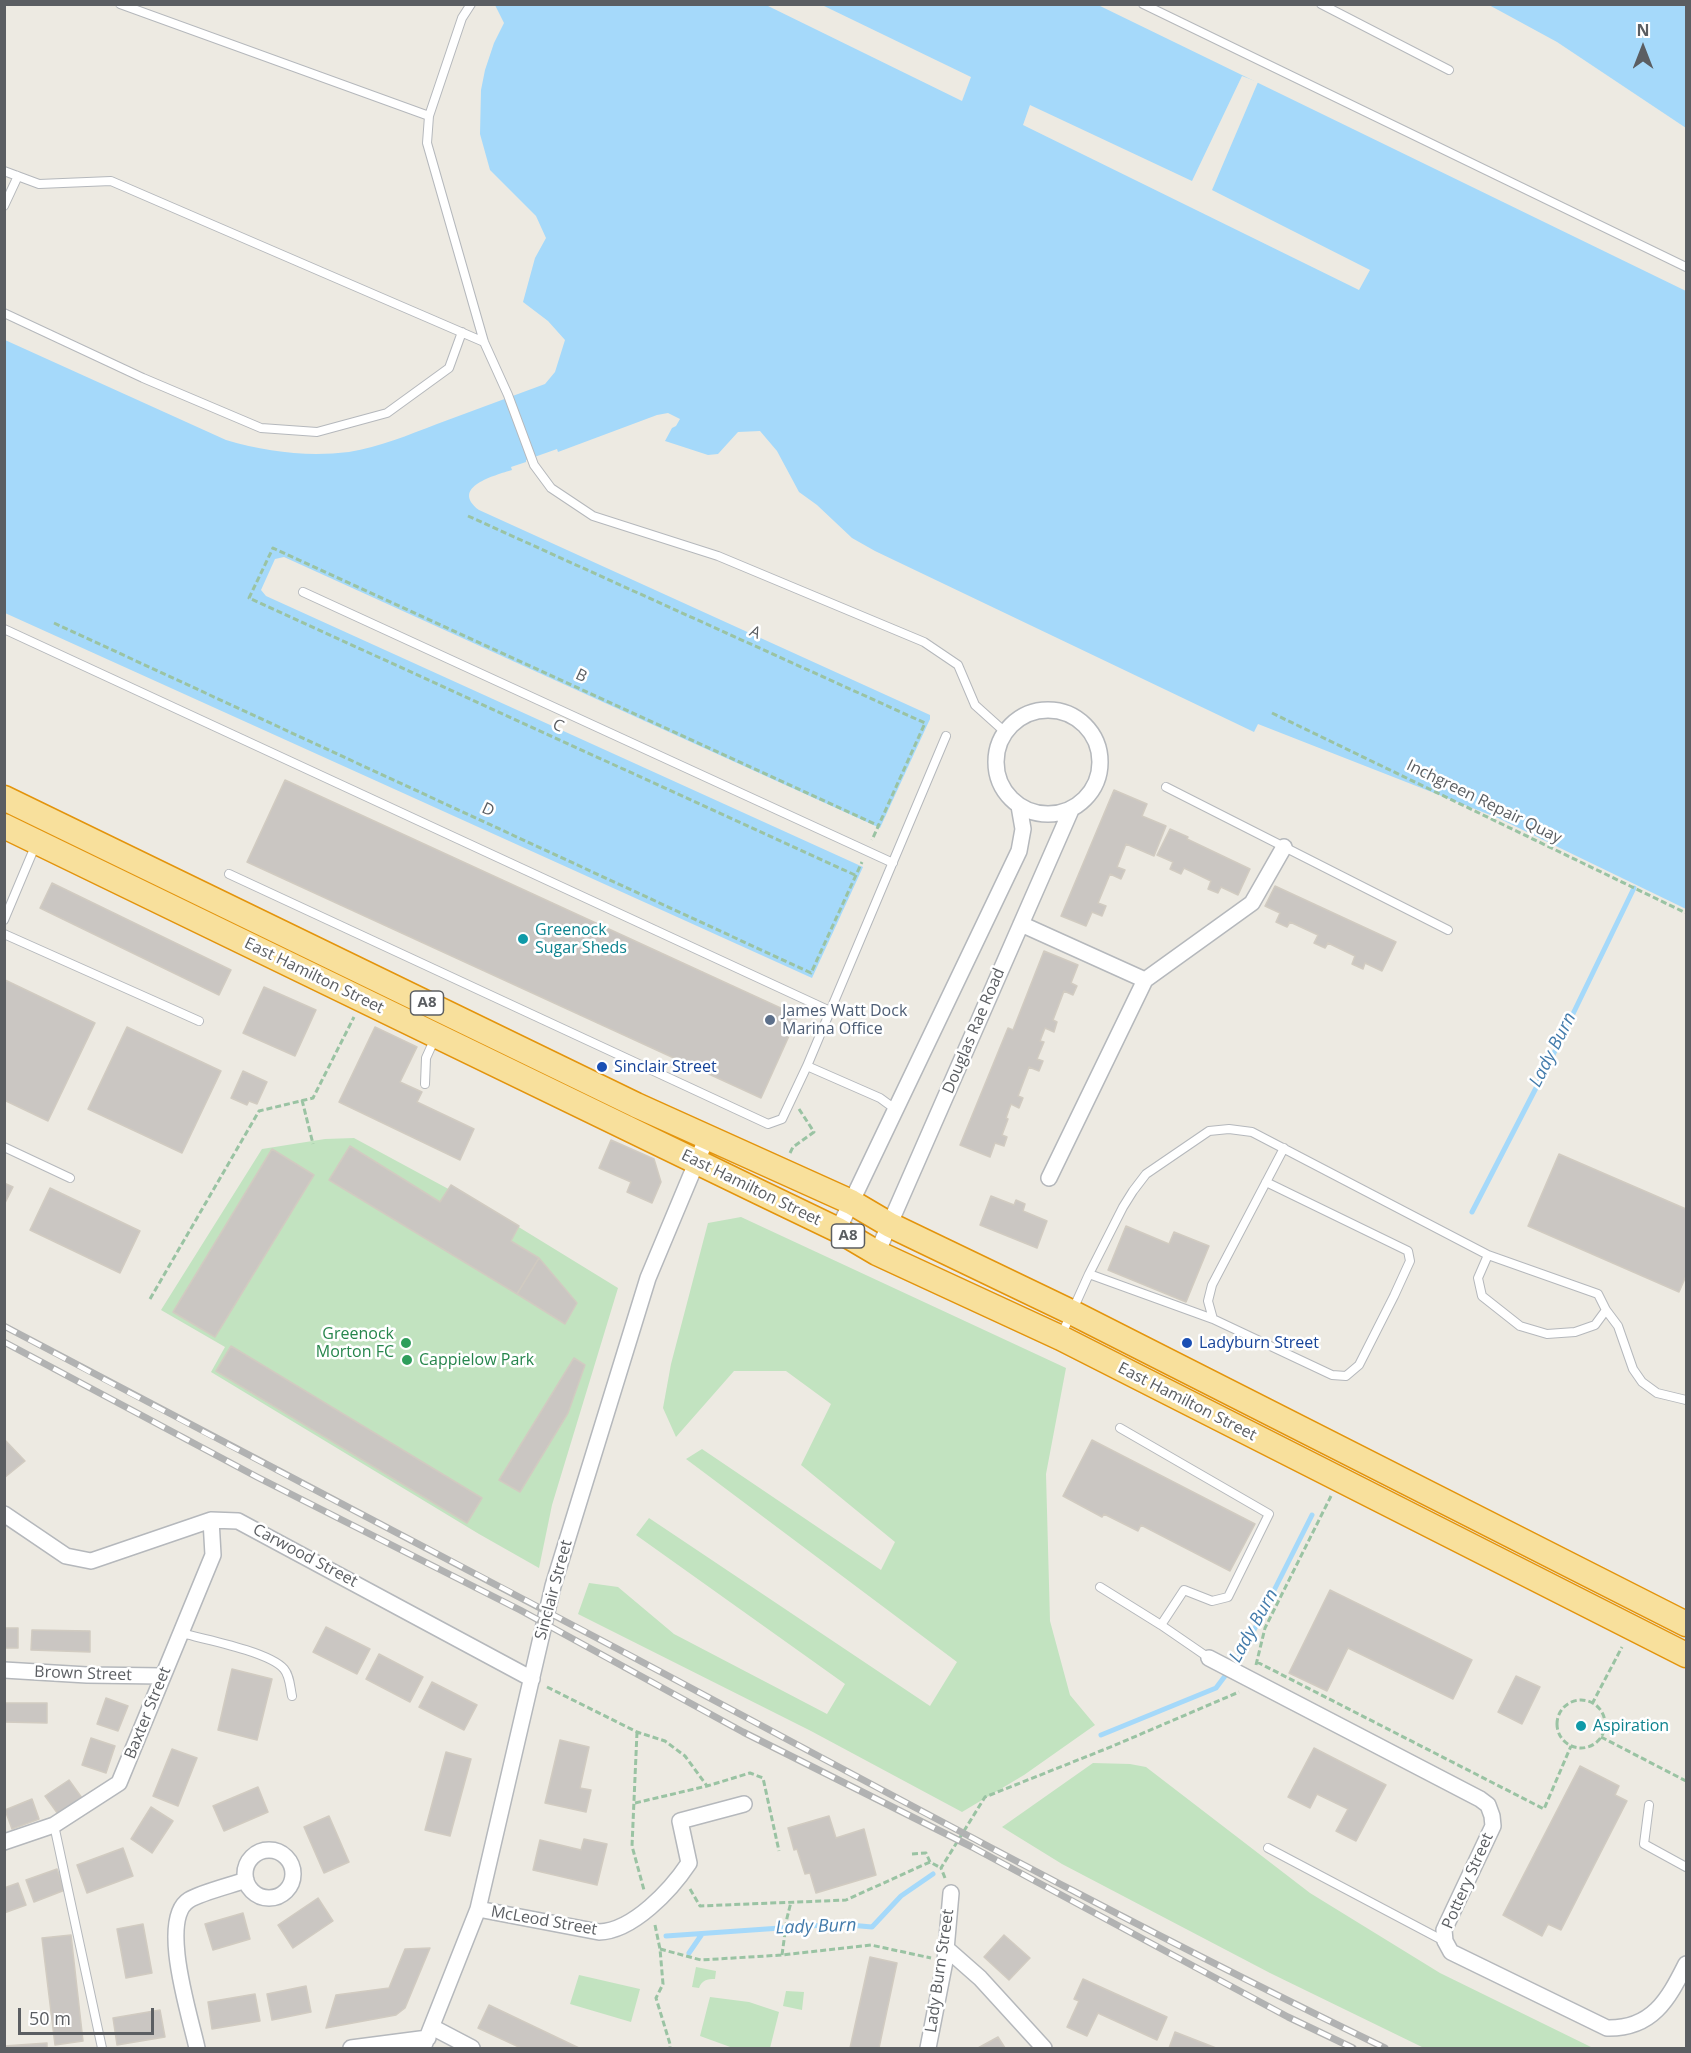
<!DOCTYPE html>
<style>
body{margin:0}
#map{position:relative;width:1691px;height:2053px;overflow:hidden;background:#edeae2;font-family:"Open Sans",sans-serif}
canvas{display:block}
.frame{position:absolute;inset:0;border:6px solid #5b5e62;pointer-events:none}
.north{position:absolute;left:1613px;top:18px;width:60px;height:60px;-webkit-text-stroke:4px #fff;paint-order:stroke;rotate:0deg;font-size:16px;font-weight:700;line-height:24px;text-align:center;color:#5b5e62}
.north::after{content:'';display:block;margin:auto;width:21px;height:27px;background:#5b5e62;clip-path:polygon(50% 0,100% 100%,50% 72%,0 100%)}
.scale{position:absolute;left:18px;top:2008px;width:136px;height:27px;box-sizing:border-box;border:3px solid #5b5e62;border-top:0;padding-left:8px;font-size:18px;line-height:21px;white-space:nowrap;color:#5b5e62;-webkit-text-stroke:4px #fff;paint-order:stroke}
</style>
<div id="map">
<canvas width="1691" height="2053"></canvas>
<div class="frame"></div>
<div class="north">N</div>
<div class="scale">50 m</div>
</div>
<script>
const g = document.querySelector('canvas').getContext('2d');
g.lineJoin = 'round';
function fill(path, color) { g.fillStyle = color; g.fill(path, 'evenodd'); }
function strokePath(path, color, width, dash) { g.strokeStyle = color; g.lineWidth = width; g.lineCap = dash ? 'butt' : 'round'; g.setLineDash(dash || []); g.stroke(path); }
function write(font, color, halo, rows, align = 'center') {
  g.font = font + ' "Open Sans",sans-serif'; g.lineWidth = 5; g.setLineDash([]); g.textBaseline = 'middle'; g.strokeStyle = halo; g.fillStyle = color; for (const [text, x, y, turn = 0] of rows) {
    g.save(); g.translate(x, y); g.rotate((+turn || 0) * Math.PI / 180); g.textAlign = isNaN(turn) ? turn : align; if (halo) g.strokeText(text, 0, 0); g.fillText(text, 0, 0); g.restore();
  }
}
const green = new Path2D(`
 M354 1138 517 1226 618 1288 552 1505 539 1568 479 1534 211 1372 225 1347 161 1310 262 1149 325 1139Z
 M741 1217 1066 1368 1046 1474 1050 1621 1070 1695 1095 1725 1024 1775 962 1812 811 1731 578 1614 589 1583 618 1587 674 1634 827 1714 845 1684 636 1535 649 1518 930 1706 957 1662 686 1459 702 1449 881 1570 895 1542 801 1465 831 1404 786 1371H734L676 1437 663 1408 671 1364 708 1223Z
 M1093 1763 1130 1764 1146 1767 1310 1893 1440 1973 1593 2048H1424L1270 1973 1062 1864 1002 1827Z
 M696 1967 716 1971 715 1979C707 1979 702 1980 699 1988L692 1987Z
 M579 1975 640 1989 631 2022 570 2004Z
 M786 1991 804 1992 802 2010 783 2006Z
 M710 1997 749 2002 779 2012 770 2048H733L700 2036Z`);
const water = new Path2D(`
 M495 5H1098L1686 291V909L1498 818 1258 724 1254 732 875 551 852 538 817 505 799 492 777 451 760 431 738 432 718 454 708 455 665 441 672 428 676 426 680 419 668 413 657 415 558 452 557 449 526 460V462L511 467 512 470C496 475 449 487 479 510L930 715V719L880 828 284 557 275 559 261 590 266 596 863 867 812 978 5 613V340L226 440C267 452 307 457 349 452 380 447 408 435 437 424 473 411 509 397 545 384L555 372 565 340 548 321 523 302 535 258 546 238 536 216 490 170 480 134 481 90 485 70 494 43 504 23Z
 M1489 5H1686V128L1557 42Z`);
const pier = new Path2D(`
 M766 5H822L971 77 962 101Z
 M1242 76 1258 82 1212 190 1370 270 1359 290 1023 125 1030 105 1192 181Z`);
const stream = new Path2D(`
 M1472 1212 1553 1055 1634 888
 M1101 1735 1216 1688 1243 1652 1312 1515
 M666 1936 838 1924 872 1927 901 1896 933 1874
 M689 1953 702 1934`);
const building = new Path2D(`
 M285 780 798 1016 761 1098 247 862Z
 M1114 790 1147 804 1142 816 1166 826 1154 856 1126 844 1117 867 1125 870 1121 879 1110 874 1098 903 1106 906 1102 916 1092 912 1086 926 1061 916Z
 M1170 829 1188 837 1187 839 1250 869 1238 895 1221 887 1218 893 1208 889 1211 881 1184 868 1181 874 1170 869 1173 862 1157 855Z
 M52 883 231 970 219 995 40 908Z
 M1275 886 1396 942 1382 971 1365 963 1363 969 1352 964 1355 956 1328 943 1325 948 1314 943 1318 935 1290 922 1287 927 1276 922 1280 913 1265 906Z
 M1044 951 1078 965 1071 983 1077 986 1073 995 1064 991 1053 1020 1057 1022 1054 1032 1045 1028 1040 1041 1044 1042 1037 1059 1043 1061 1039 1071 1029 1067 1018 1096 1023 1098 1019 1108 1011 1104 1006 1118 1008 1119 1002 1135 1007 1137 1004 1146 995 1143 990 1157 960 1145 1008 1028 1013 1030Z
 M5 980 95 1023 48 1121 4 1100Z
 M264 987 316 1010 295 1056 243 1033Z
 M127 1027 221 1071 182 1153 88 1109Z
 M375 1027 417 1047 400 1082 422 1092 417 1102 474 1129 460 1160 339 1102Z
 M243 1071 267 1082 257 1104 249 1101 247 1105 231 1098Z
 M611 1140 654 1159 661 1182 652 1203 627 1192 631 1182 599 1168Z
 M350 1146 440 1202 451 1185 519 1226 511 1241 539 1258 517 1294 329 1180Z
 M272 1149 314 1175 215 1337 173 1312Z
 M1559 1154 1686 1209V1276L1679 1292 1528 1226Z
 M4 1183 13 1187 4 1205Z
 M50 1188 140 1231 120 1273 30 1230Z
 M991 1196 1014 1205 1016 1200 1025 1204 1023 1211 1047 1221 1037 1248 980 1225Z
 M1126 1226 1169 1244 1174 1232 1209 1246 1186 1302 1108 1270Z
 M539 1258 577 1303 565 1324 517 1294Z
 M231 1346 482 1498 467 1523 216 1371Z
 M574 1358 585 1365 568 1413 520 1492 499 1480Z
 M4 1439 25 1461 4 1478Z
 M1092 1440 1255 1524 1230 1571 1141 1525 1138 1531 1104 1514 1102 1517 1063 1496Z
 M1330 1590 1472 1660 1453 1699 1348 1648 1327 1691 1289 1673Z
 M326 1627 370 1649 357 1674 313 1652Z
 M4 1628H18V1648H4Z
 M32 1630 90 1631V1652L31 1650Z
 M379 1654 423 1677 410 1702 366 1679Z
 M232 1669 272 1679 257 1740 218 1730Z
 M1516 1676 1540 1687 1522 1724 1498 1712Z
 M432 1682 477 1705 464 1730 419 1707Z
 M106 1698 128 1706 118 1731 97 1724Z
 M4 1703H47V1723L4 1722Z
 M91 1738 115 1746 106 1773 82 1765Z
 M560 1740 589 1747 580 1788 591 1790 586 1812 545 1803Z
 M1314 1748 1386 1785 1356 1841 1336 1831 1348 1809 1317 1794 1310 1808 1288 1797Z
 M172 1749 197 1758 178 1806 153 1796Z
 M446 1752 471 1759 450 1836 425 1830Z
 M1580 1766 1619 1786 1615 1795 1627 1801 1561 1930 1548 1924 1542 1936 1503 1915Z
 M69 1780 82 1798 58 1814 45 1796Z
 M258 1787 268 1812 224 1831 213 1806Z
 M32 1799 39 1819 12 1829 5 1810Z
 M151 1807 173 1821 152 1853 131 1839Z
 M329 1816 349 1862 324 1873 304 1827Z
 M829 1816 836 1838 864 1829 876 1875 816 1893 810 1873 805 1874 797 1849 794 1850 788 1828Z
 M584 1839 607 1844 597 1885 533 1870 540 1840 581 1850Z
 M123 1848 133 1876 87 1893 77 1865Z
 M57 1869 65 1890 34 1902 26 1880Z
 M18 1883 26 1905 4 1913V1888Z
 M318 1898 333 1921 293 1948 278 1925Z
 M243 1913 250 1939 213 1950 205 1924Z
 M143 1924 152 1973 126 1978 117 1929Z
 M71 1935 83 2041 55 2045 42 1938Z
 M1004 1935 1030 1958 1009 1980 984 1957Z
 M430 1948 405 2008 396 2015 326 2028 336 1995 389 1988 405 1949Z
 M870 1957 897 1963 879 2048H850Z
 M1083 1979 1167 2017 1157 2040 1098 2013 1087 2036 1067 2027 1079 2001 1074 1999Z
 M306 1986 311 2012 272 2020 267 1994Z
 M255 1994 260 2021 212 2029 208 2002Z
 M489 2005 579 2048H521L478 2028Z
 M160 2010 165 2037 117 2045 113 2018Z
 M1175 2032 1216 2048H1169Z
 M998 2037 1005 2048H978Z
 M47 2043V2048H4V2046Z`);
const path = new Path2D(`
 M468 516 925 723 872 840
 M54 623 811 973 862 862
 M1272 713 1686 913
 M855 875 249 598 273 548 879 826
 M302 1100 313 1144
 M790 1153 793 1147 814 1132 799 1109
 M150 1299 259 1111 313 1098 354 1017
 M1257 1662 1544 1809 1571 1746
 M1256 1665 1265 1628 1331 1496
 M547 1687 637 1732 665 1741 685 1756 707 1786
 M1557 1724a24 24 0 1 1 48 0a24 24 0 1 1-48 0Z
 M1592 1704 1622 1647
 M637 1732 632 1846 644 1890
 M1601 1737 1686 1781
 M635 1803 707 1786 750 1773 763 1778 779 1851
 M912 1854 926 1853 930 1862 941 1868
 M945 1878 941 1868 985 1797 1113 1746 1239 1692
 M690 1889 700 1906 846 1900 930 1862
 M655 1925 660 1949 663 1984 656 1998 670 2044V2048
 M660 1949 701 1960 782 1955 871 1945 931 1958
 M782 1955 787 1918 791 1902`);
const service = new Path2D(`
 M120 4 429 116
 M471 4 462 18 429 116 427 143 484 342 508 395 534 465 551 488 593 516 718 556 924 642 958 665 975 705 1005 732
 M1143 4 1686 267
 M1321 4 1449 70
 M4 171 39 184 111 181 484 342
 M4 206 18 176
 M4 313 143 378 261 428 317 432 387 413 449 368 462 332
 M303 592 893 863
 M4 629 830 1011
 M1166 787 1448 930
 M229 874 768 1124 782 1119 807 1066
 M4 920 36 844
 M4 934 199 1021
 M425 1084 426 1058 435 1038
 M895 1109 880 1098 807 1066 946 736
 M4 1147 70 1178
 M1266 1182 1408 1251 1410 1261 1394 1296 1359 1365 1346 1376 1332 1375 1213 1319 1208 1301 1212 1285 1284 1148
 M1089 1274 1213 1319
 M1606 1310 1595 1325 1575 1332 1547 1334 1520 1326 1482 1296 1478 1278 1488 1255 1598 1294 1606 1310 1618 1326 1633 1369 1642 1382 1657 1393 1686 1400
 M1061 1336 1089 1274 1123 1207 1133 1191 1146 1174 1209 1131 1229 1129 1252 1132 1488 1255
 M1120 1428 1269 1514 1228 1597 1212 1601 1184 1590 1161 1625 1209 1658
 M1100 1587 1161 1625
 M181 1633C204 1639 270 1652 284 1669 290 1676 290 1687 292 1696
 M1649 1805 1644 1844 1686 1867
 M54 1825 102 2048
 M1268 1848 1444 1941`);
const minor = new Path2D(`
 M996 762a52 52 0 1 1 104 0a52 52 0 1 1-104 0Z
 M1021 924 1145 980
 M1049 1178 1145 980 1252 903 1284 847
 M838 1230 1019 851 1023 829 1019 806
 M877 1253 1071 810
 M4 1514 66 1556 91 1561 211 1520 238 1521 532 1679
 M1209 1658 1480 1799 1488 1805 1492 1816 1493 1826 1444 1930 1445 1941 1451 1952 1607 2028C1652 2029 1668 2000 1686 1964
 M4 1670 87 1675 163 1676
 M4 1842 54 1825 119 1783 213 1555 211 1520
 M245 1874a24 24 0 1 1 48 0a24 24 0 1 1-48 0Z
 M478 1909 599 1932C633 1931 671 1890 689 1863L680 1821 744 1804
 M947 1949 980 1978 1044 2048
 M432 2027 472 2048
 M197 2048C191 2019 158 1919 189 1900 200 1893 232 1885 246 1880
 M351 2048 428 2038
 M423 2048 478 1909 553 1586 648 1278 707 1137
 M928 2048 945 1961 951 1893`);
const trunk = new Path2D(`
 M4 798 636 1105 851 1202 890 1225 1071 1312 1686 1624
 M4 826 759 1192 838 1230 877 1253 1061 1338 1686 1655`);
const rail = new Path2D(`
 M4 1326C207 1435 411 1539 614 1647 870 1783 1124 1922 1385 2048
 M4 1342 257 1477 520 1610 743 1732 972 1847 1288 2017 1353 2048`);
const markers = [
 [523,939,6,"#0f9aa8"],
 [770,1020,6,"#5c6f8a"],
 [602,1067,6,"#1a4fb4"],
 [406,1343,6,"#2e9e5b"],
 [1187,1343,6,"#1a4fb4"],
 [407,1360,6,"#2e9e5b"],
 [1581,1726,6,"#0f9aa8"]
];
const shields = [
 [427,1003,33],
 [848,1236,33]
];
const shieldNames = [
 ["A8",427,1003],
 ["A8",848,1236]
];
const streetNames = [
 ["A",755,633,24],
 ["B",581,676,25],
 ["C",558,726,25],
 ["Inchgreen Repair Quay",1484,802,26],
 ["D",488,810,25],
 ["East Hamilton Street",314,976,26],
 ["Douglas Rae Road",974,1031,-67],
 ["East Hamilton Street",751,1188,26],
 ["East Hamilton Street",1187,1402,27],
 ["Carwood Street",305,1556,28],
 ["Sinclair Street",554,1590,-75],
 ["Brown Street",83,1674,2],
 ["Baxter Street",148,1713,-68],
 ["Pottery Street",1468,1881,-66],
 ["McLeod Street",544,1921,10],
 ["Lady Burn Street",940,1971,-82]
];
const cultureNames = [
 ["Greenock",535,930],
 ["Sugar Sheds",535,948],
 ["Aspiration",1593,1726]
];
const serviceNames = [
 ["James Watt Dock",782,1011],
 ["Marina Office",782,1029]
];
const transitNames = [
 ["Sinclair Street",614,1067],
 ["Ladyburn Street",1199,1343]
];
const leisureNames = [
 ["Greenock",394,1334],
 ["Morton FC",394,1352],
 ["Cappielow Park",419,1360,"left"]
];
const waterNames = [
 ["Lady Burn",1553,1050,-63],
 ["Lady Burn",1254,1626,-61],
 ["Lady Burn",816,1927,-2]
];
fill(green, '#c2e3c0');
fill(water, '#a5d9fa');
fill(pier, '#edeae2');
strokePath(stream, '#a5d9fa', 5);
fill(building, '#cac6c2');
strokePath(building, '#d1cbc1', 1.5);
strokePath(service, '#b5b8bc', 10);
strokePath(minor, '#b5b8bc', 18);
strokePath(trunk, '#e3940c', 27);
strokePath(path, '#9ac3a3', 3, [6, 3]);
strokePath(service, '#fff', 8);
strokePath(minor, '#fff', 15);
strokePath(trunk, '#f8e09c', 24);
strokePath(rail, '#b1b2b2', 7);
strokePath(rail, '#fff', 4.5, [14]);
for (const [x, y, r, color] of markers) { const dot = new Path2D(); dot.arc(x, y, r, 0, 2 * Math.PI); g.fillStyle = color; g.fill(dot); strokePath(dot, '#fff', 2); }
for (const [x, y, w] of shields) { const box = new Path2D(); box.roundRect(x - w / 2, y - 12, w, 24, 4.5); g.fillStyle = '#fff'; g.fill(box); strokePath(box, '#5b5e62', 1.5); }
write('bold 15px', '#5b5e62', null, shieldNames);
write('16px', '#5b5e62', '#fff', streetNames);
write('16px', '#0d838f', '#fff', cultureNames, 'left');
write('16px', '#4e5e75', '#fff', serviceNames, 'left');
write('16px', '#164399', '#fff', transitNames, 'left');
write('16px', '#27864d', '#fff', leisureNames, 'right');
write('italic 18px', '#437bab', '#fff', waterNames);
</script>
